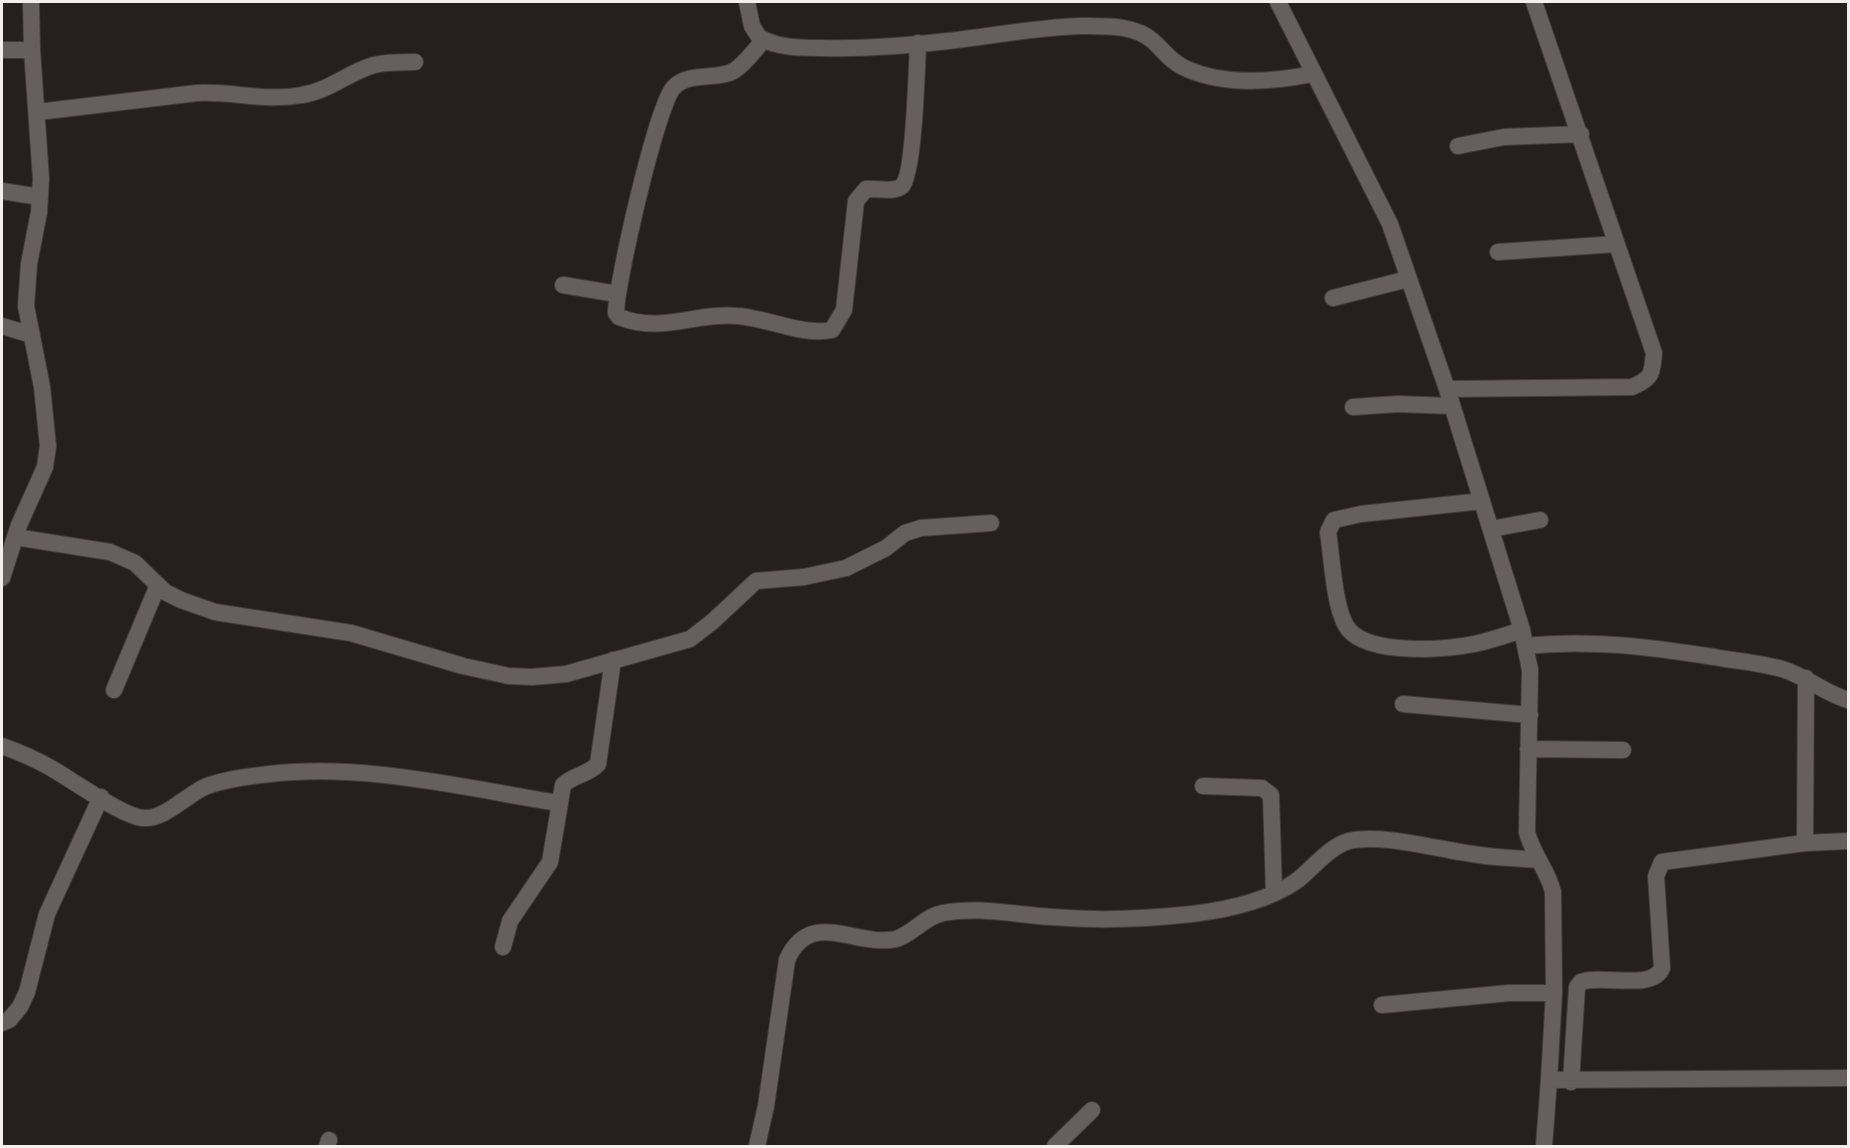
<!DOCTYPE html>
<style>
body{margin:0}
#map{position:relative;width:1850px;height:1148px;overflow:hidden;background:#251f1d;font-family:Helvetica,sans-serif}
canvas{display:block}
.frame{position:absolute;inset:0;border:3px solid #f4efee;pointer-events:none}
</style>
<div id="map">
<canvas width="1850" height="1148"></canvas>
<div class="frame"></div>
</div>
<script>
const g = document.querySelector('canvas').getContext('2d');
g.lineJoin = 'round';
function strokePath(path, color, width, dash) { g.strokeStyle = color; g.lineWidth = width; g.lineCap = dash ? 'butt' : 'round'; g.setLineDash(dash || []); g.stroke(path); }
const minor = new Path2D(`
 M747 2 752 26 759 37C777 48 801 48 821 48 863 49 906 46 948 41 993 36 1037 27 1083 26 1105 26 1136 25 1153 41 1164 51 1172 63 1187 69 1226 86 1273 82 1312 74
 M1278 2 1390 224 1447 389 1522 630 1530 670 1527 832C1532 854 1548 870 1553 892L1554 993 1549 1080
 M764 40C755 49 746 63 735 70 719 81 689 71 674 87 657 104 616 284 616 313L619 317C662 334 695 312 737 316 769 318 801 336 832 330L844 310 856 201 866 189C876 188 894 193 902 186 914 175 917 65 918 43
 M2 50H32
 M38 112 197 93C235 91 263 102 302 95 329 91 349 72 374 65 387 62 402 62 415 62
 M1458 146 1504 137 1581 134
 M2 191 40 197
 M1498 252 1617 244
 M563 285 617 294
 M1333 298 1408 279
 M2 326 32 335
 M1447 389 1632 387C1652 379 1652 374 1654 353L1534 2
 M1353 407 1398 404 1452 406
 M1482 501 1361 514 1334 520 1328 532C1332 557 1334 612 1349 630 1371 655 1444 650 1474 644 1490 641 1506 635 1522 630
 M1491 529 1540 520
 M15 537 110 552 135 563 165 592 181 600 215 612 351 633 463 666 509 676 532 677 566 674 690 639 712 622 756 581 804 577 846 568 886 548 905 533 921 528 991 523
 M2 578 19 525 45 467 48 446 42 387 26 306 29 264 39 212 41 179 32 50 31 2
 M1525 646C1589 639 1650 647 1714 657 1736 661 1760 663 1782 669 1806 676 1824 693 1848 700
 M114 690 158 585
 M1403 704 1530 715
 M2 746C19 752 35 759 51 768 72 780 122 816 143 818 165 820 187 794 207 786 226 779 250 776 270 774 365 763 465 788 559 803
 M1528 749 1623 750
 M1203 786 1262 788 1271 795 1274 893
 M1805 843 1806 678
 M503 947 510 921 550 862 563 785C573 775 588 775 598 764L613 660
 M1382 1005 1509 993H1554
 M2 1023 9 1020 20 1007 27 992 47 914 101 797
 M1571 1082 1577 987 1581 982C1602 974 1653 991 1662 968L1656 876 1662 862 1805 843 1848 841
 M327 1146 329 1140
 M757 1146 766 1106 787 960C810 907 856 948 896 939 913 934 925 916 943 913 977 906 1017 915 1052 917 1098 921 1146 919 1192 914 1225 910 1267 901 1295 882 1312 870 1328 847 1349 841 1384 833 1443 851 1479 855 1499 858 1519 858 1538 860
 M1055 1146 1092 1110
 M1544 1146 1549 1080 1848 1078`);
strokePath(minor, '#413c3a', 18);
strokePath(minor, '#675f5d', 16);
</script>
